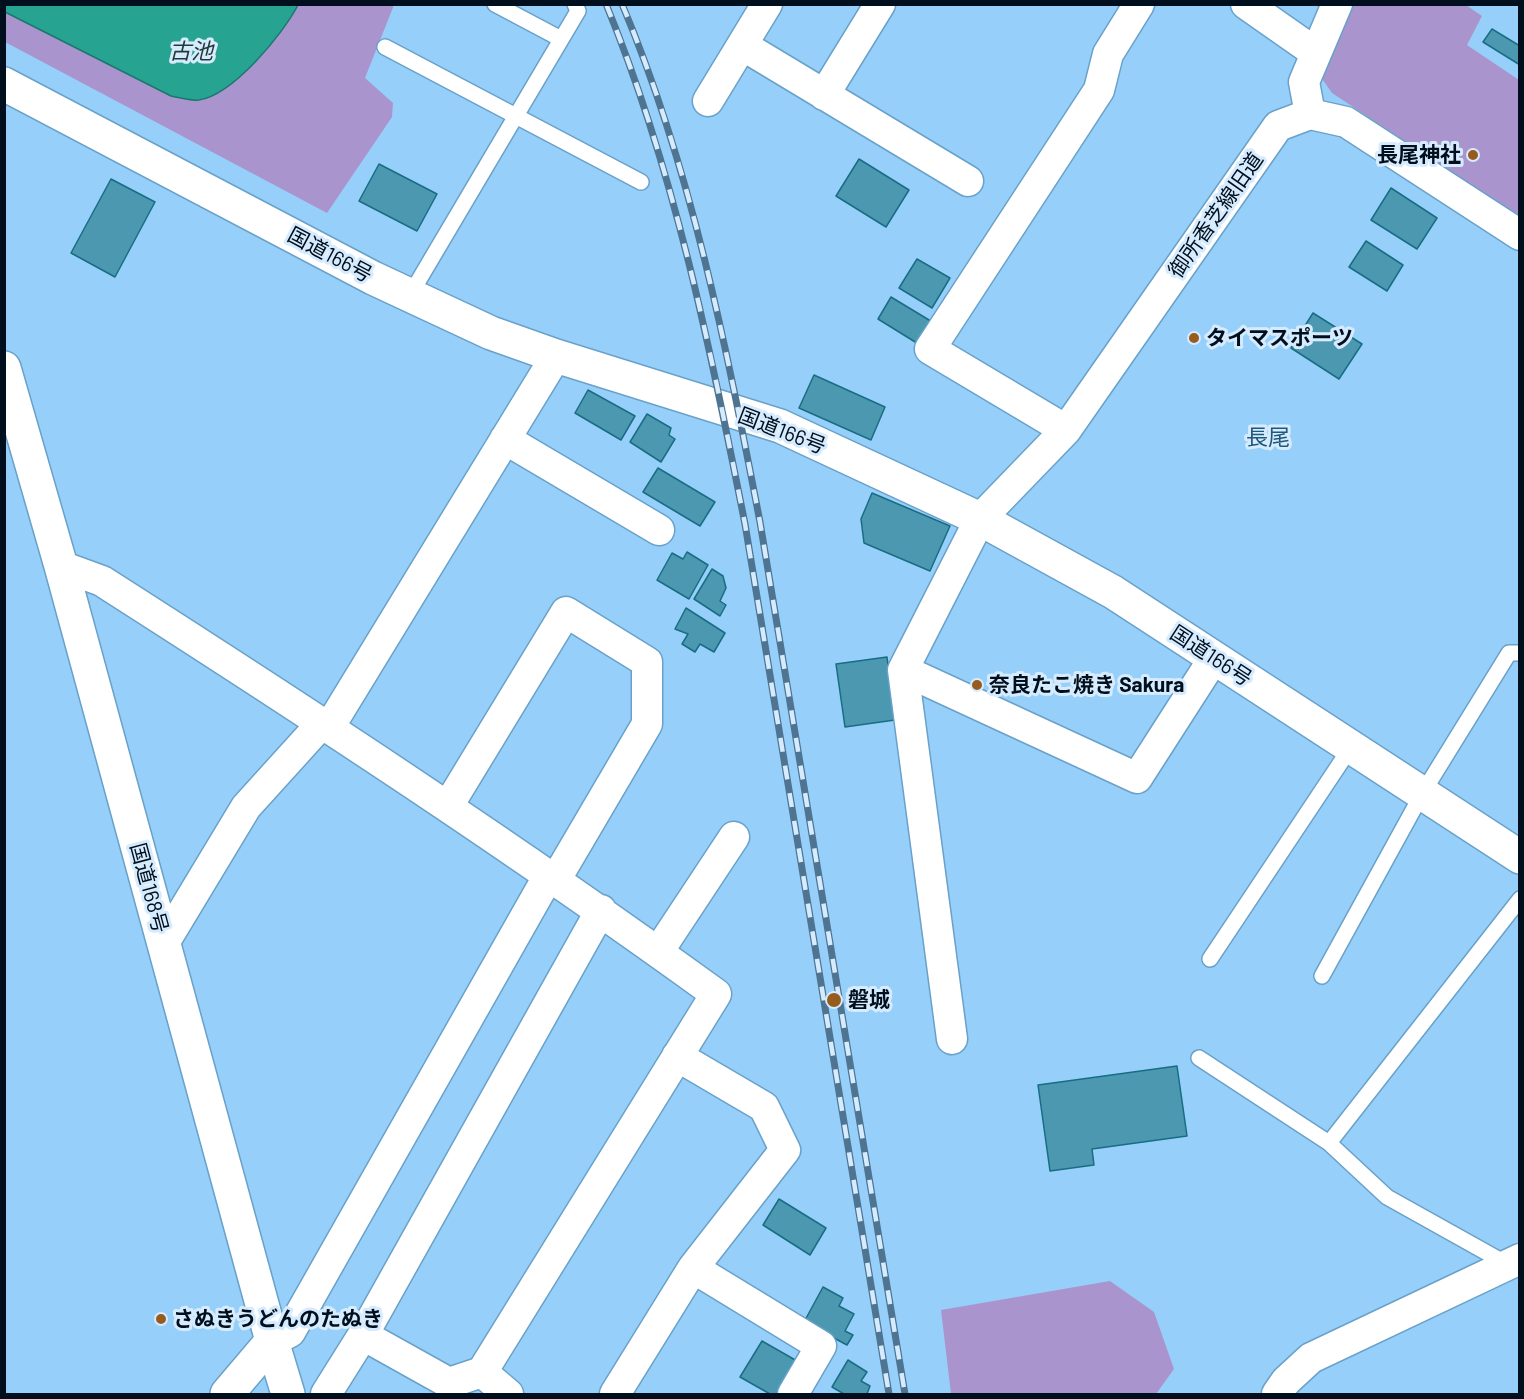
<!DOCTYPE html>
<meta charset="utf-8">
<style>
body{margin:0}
#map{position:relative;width:1524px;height:1399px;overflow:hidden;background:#96d0fa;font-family:Barlow,sans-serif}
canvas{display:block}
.frame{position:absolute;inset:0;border:6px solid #000f1d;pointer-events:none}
</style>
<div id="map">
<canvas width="1524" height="1399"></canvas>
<div class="frame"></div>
</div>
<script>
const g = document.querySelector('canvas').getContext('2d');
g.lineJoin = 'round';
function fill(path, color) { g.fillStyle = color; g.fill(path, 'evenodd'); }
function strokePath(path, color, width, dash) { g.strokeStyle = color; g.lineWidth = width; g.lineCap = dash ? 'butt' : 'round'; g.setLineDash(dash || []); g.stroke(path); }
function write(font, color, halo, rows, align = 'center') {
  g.font = font + ' Barlow,"Noto Sans JP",sans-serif'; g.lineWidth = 6; g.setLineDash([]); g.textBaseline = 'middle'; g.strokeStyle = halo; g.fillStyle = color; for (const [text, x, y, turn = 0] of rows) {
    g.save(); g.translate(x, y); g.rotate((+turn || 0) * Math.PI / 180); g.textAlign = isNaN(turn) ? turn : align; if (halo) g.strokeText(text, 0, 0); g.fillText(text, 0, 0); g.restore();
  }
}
const green = new Path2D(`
 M4 5H394L365 78 393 103 392 117 327 213 5 42Z
 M1353 5H1466L1482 16 1467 45 1519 80V217L1332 93 1318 73Z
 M1110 1281 1154 1312 1174 1369 1156 1394H951L941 1310Z`);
const water = new Path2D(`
 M4 5 5 4 298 5C283 34 233 95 199 100 190 101 180 98 171 96L5 12Z`);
const building = new Path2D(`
 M1492 29 1520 46V65L1483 42Z
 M859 159 909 190 886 227 836 196Z
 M379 164 437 194 417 231 359 201Z
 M111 179 155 202 115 277 71 253Z
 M1391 188 1437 218 1417 249 1371 220Z
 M1366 241 1403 265 1387 291 1349 267Z
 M917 259 950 278 932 308 899 288Z
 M891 297 934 323 920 345 878 319Z
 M1313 313 1362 344 1339 379 1291 348Z
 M814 375 885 407 871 440 799 408Z
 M588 390 635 416 621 440 575 413Z
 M647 414 671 428 669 435 675 439 661 462 630 442Z
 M658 468 715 502 700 526 643 492Z
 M872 493 950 526 930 571 864 543 861 519Z
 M687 552 708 565 689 599 657 580 672 553 683 559Z
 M712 569 723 576 726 588 720 601 726 605 720 616 694 599Z
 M686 608 725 633 714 652 700 644 695 652 682 644 688 634 675 629Z
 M887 657 895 720 845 727 836 664Z
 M1177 1066 1187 1136 1092 1149 1094 1165 1050 1171 1038 1085Z
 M779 1199 826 1228 810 1255 763 1225Z
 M823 1287 843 1298 839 1306 854 1314 845 1331 853 1335 847 1345 804 1322Z
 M762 1341 797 1361 777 1394H770L740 1377Z
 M848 1360 867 1372 861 1381 870 1386 867 1394H844L832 1387Z`);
const service = new Path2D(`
 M495 4 561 39
 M385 47 641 182
 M410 295 578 11 575 4
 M1210 959 1351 747
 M1322 976 1422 794 1509 653H1520
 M1199 1058 1329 1143 1387 1197 1507 1264
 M1329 1143 1520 899`);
const minor = new Path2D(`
 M1246 4 1316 53
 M742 45 968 181
 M824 95 880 4
 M708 101 767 4
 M1310 114 1304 82 1337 4
 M1066 430 930 349 1099 90 1108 54 1139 4
 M505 439 659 530
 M61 566 102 581C310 714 516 849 716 994L482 1372 449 1383 363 1335
 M903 670 1137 778 1214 658
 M330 726 556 356
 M448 806 566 612 647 662V724L556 879
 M164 943 246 807 323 722
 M658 952 734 837
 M952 1039 903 670 980 519 1066 430 1278 126 1310 114 1346 122 1520 235
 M677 1056 764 1107 785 1150 693 1268
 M272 1341 290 1332 549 875
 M482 1372 508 1394
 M326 1394 363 1335 601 910
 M615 1394 693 1268 821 1346 793 1394
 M1277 1394 1286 1381 1311 1358 1520 1259`);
const secondary = new Path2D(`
 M272 1341 288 1394`);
const trunk = new Path2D(`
 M4 84 373 278 491 333 556 356 780 426 980 519 1113 592 1520 857
 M4 368 61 566 272 1341 227 1394`);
const rail = new Path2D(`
 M606 4C675 172 710 347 745 524L889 1394
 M622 4C692 170 726 346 760 522L905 1394`);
const markers = [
 [1473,155,6,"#985b1e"],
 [1194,338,6,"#985b1e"],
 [977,685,6,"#985b1e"],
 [834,1000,8,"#985b1e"],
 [161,1319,6,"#985b1e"]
];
const poiNames = [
 ["長尾神社",1461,155,"right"],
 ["タイマスポーツ",1206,338],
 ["奈良たこ焼き Sakura",989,685],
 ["磐城",848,1000],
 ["さぬきうどんのたぬき",173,1319]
];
const streetNames = [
 ["御所香芝線旧道",1216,215,-55],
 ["国道166号",330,255,28],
 ["国道166号",782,431,21],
 ["国道166号",1211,656,33],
 ["国道168号",149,888,75]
];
const waterNames = [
 ["古池",191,52]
];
const neighbourhoodNames = [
 ["長尾",1268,438]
];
fill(green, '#aa94ce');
fill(water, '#27a391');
strokePath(water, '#1b776e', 1.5);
fill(building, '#4b98b0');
strokePath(building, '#186d84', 1.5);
strokePath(service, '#69a1c9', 18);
strokePath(minor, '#69a1c9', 33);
strokePath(secondary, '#69a1c9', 36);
strokePath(trunk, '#69a1c9', 36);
strokePath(service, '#fff', 15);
strokePath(minor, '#fff', 30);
strokePath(secondary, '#fff', 33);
strokePath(trunk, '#fff', 33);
strokePath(rail, '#4f7491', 7);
strokePath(rail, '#d6ecfe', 4.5, [14]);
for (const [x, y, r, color] of markers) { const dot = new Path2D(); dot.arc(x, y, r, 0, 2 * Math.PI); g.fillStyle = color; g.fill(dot); strokePath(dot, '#d6ecfe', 2); }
write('bold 21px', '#000f1d', '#d6ecfe', poiNames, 'left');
write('21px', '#000f1d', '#d6ecfe', streetNames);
write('italic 22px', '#1f3934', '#d6ecfe', waterNames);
write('22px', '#1f587d', '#d6ecfe', neighbourhoodNames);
</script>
